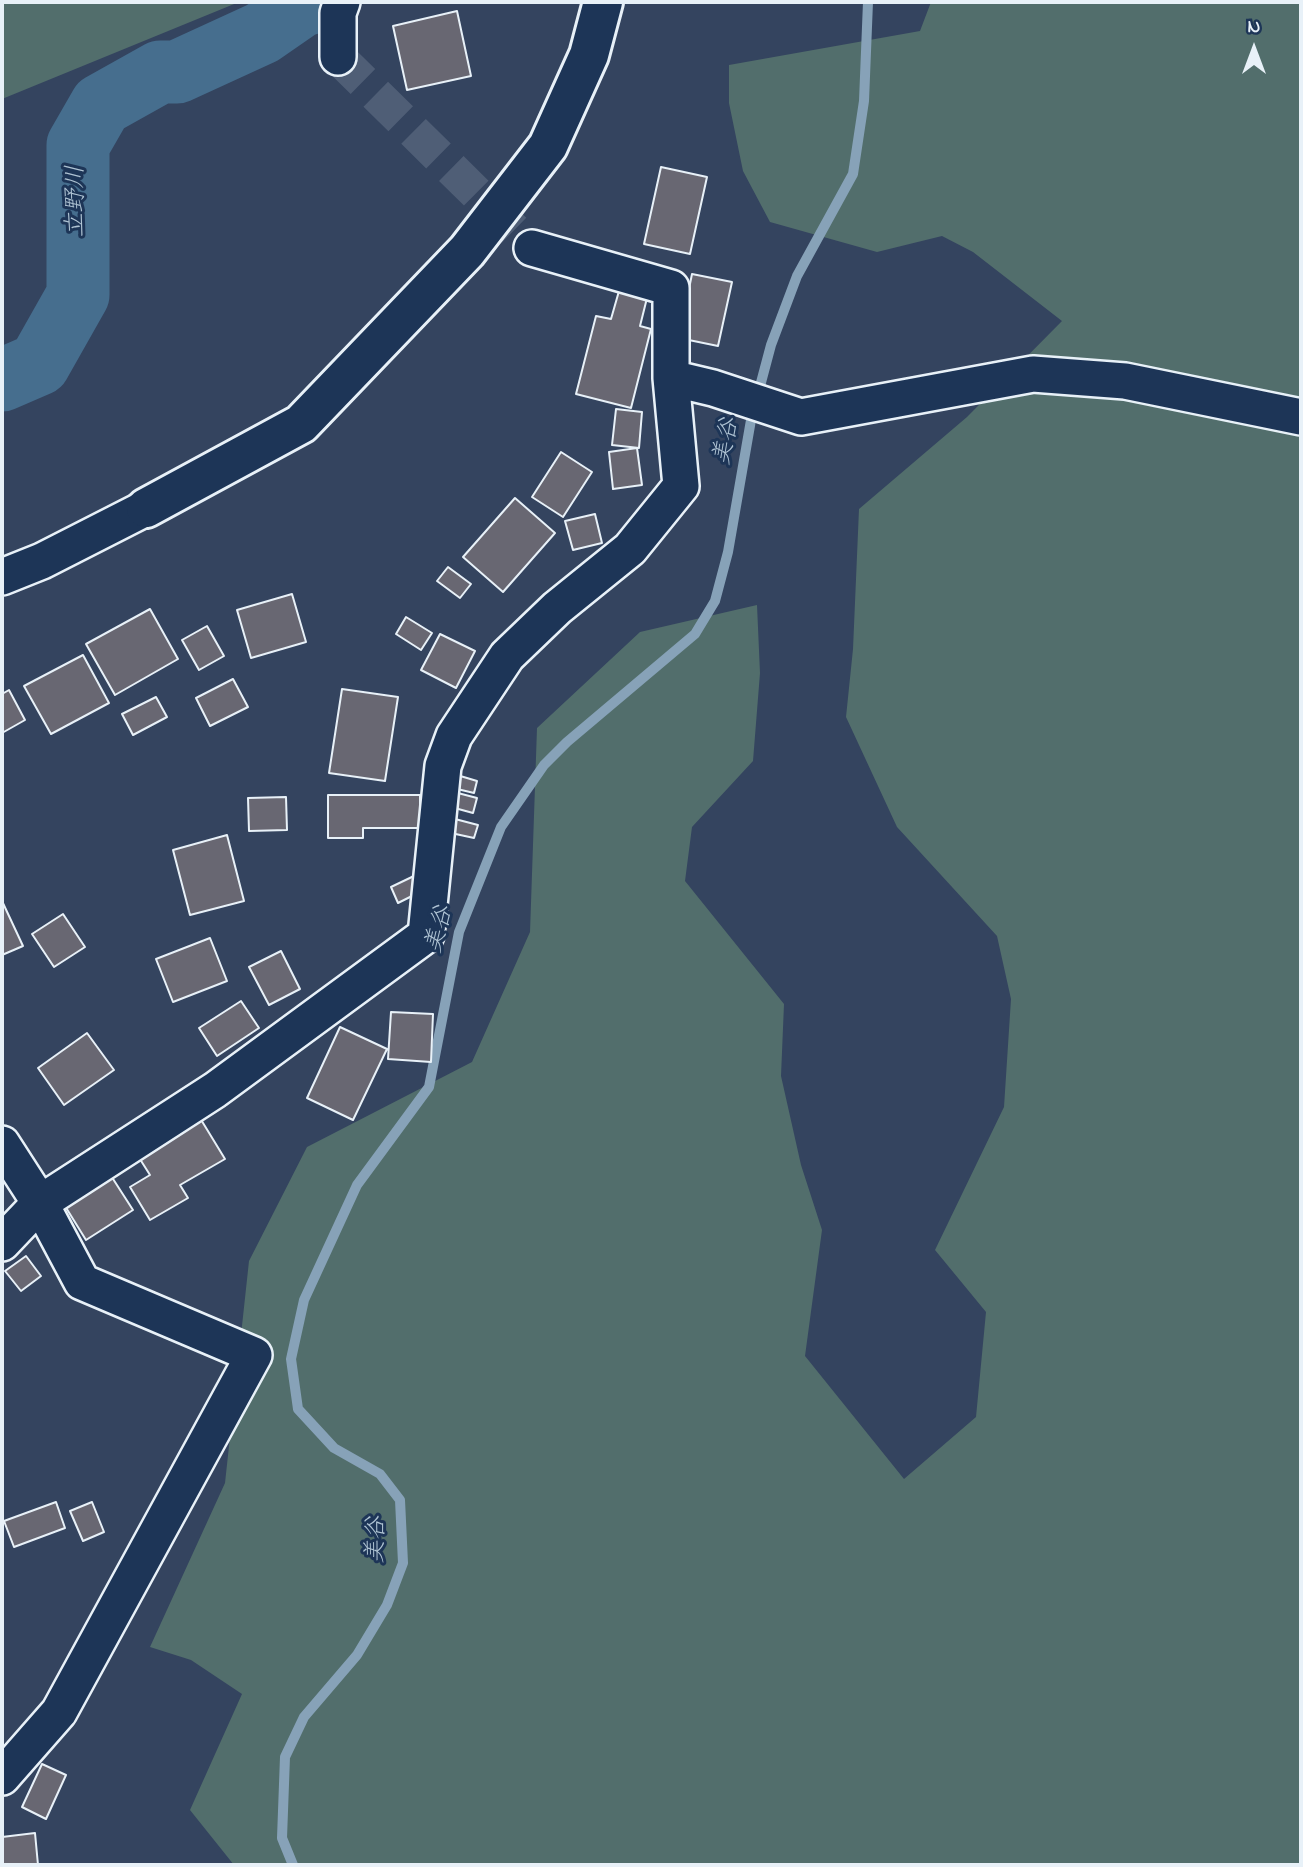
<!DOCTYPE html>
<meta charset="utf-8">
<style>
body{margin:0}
#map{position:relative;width:1303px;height:1867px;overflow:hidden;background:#34445f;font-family:"Indie Flower",sans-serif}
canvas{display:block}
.frame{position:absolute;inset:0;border:4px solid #e8f1f8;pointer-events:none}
.north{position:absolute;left:1219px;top:14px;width:70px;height:70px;-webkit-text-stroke:5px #1d3557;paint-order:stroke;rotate:0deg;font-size:19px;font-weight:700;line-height:28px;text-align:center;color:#e8f1f8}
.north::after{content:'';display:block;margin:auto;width:24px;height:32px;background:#e8f1f8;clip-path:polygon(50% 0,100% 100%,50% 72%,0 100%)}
</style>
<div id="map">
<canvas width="1303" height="1867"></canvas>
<div class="frame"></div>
<div class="north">N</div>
</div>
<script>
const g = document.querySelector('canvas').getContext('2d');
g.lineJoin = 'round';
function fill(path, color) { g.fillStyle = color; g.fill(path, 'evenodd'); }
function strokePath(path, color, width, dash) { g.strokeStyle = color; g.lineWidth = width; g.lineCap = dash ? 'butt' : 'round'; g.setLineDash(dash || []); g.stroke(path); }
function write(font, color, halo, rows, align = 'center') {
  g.font = font + ' "Indie Flower","Klee One",sans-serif'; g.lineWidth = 6; g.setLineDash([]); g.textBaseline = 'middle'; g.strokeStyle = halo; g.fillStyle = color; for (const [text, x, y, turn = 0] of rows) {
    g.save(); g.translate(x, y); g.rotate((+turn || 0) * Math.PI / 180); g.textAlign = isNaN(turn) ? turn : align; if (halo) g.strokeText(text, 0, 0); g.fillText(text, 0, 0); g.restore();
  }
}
const green = new Path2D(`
 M2 2H239L2 99Z
 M931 2H1301V1865H234L190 1810 242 1694 191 1660 150 1647 225 1483 249 1261 307 1147 472 1062 530 932 537 728 640 632 757 605 760 673 753 761 692 827 685 881 784 1004 781 1076 801 1165 822 1230 805 1356 904 1479 976 1417 986 1312 935 1250 1004 1107 1011 999 997 936 897 827 846 717 853 649 859 509 967 417 1062 321 973 252 942 236 877 252 770 222 743 171 729 103V65L920 31Z`);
const stream = new Path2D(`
 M293 1865 282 1838 285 1757 304 1717 357 1655 387 1605 403 1563 400 1500 380 1474 334 1448 298 1409 291 1359 304 1300 357 1185 429 1087 459 932 501 827 544 765 567 742 695 634 715 601 728 552 751 420 771 345 797 276 853 174 864 101 868 2`);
const river = new Path2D(`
 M2 380 39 364 78 295V145L101 105 160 72H177L262 33 301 6 313 2`);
const building = new Path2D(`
 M457 11 471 76 407 90 393 26Z
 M661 167 707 177 690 254 644 244Z
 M692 274 732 282 718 346 679 338Z
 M619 291 647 298 640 326 651 329 631 408 576 394 596 316 611 319Z
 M616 409 642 412 639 448 612 445Z
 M637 448 642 485 613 489 609 452Z
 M561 452 592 472 563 517 532 497Z
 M515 498 555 533 503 592 463 557Z
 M595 514 602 543 573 550 565 521Z
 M448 567 471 584 460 598 437 581Z
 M292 594 306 642 251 658 237 610Z
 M150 609 178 659 115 695 86 644Z
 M406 617 432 633 421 650 396 634Z
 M207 626 224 656 199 670 182 640Z
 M440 634 475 651 456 688 421 670Z
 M83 655 109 703 51 734 24 686Z
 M233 679 248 707 210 726 196 698Z
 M342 689 398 697 385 781 329 773Z
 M9 690 25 720 2 733V694Z
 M156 697 167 717 133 735 122 714Z
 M457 775 477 781 474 793 453 788Z
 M454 792 477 798 473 813 451 807Z
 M328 795H420V828H363V838H328Z
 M286 797 287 830 249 831 248 798Z
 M455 819 478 825 474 838 451 833Z
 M227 835 244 901 190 915 173 850Z
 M416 875 424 890 398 903 391 887Z
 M2 901 23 946 2 955Z
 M63 914 85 947 54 967 32 934Z
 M210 938 227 981 173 1002 156 959Z
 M281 951 300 989 269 1005 249 967Z
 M241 1001 259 1028 217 1056 199 1028Z
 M391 1012 433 1014 431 1062 388 1059Z
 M340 1027 387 1049 353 1120 307 1098Z
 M87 1033 114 1070 64 1105 38 1068Z
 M200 1118 225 1159 180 1185 188 1198 150 1220 130 1187 150 1175 138 1156Z
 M106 1168 133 1210 86 1240 60 1198Z
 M26 1256 41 1276 21 1291 5 1271Z
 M56 1502 65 1528 14 1547 4 1521Z
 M92 1502 104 1532 83 1541 70 1511Z
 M42 1764 66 1775 46 1819 22 1807Z
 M35 1833 38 1865H2V1837Z`);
const streetTunnel = new Path2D(`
 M338 57 532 248`);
const street = new Path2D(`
 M338 57V13L342 2
 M671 378 713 388 801 417 1033 374 1125 381 1301 417
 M2 577 42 561 146 508
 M2 1144 40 1203 82 1282 254 1355 59 1712 2 1777
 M2 1243 40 1203 215 1090 426 935 443 766 454 736 507 656 557 608 630 549 681 486 671 378V288L532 248`);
const secondary = new Path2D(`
 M146 508 301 424 467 251 548 146 589 55 603 2`);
const waterNames = [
 ["立野川",78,201,-90],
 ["美谷",728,442,-78],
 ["美谷",441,930,-74],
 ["美谷",378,1540,-88]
];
fill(green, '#526e6c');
strokePath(stream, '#87a2b8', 10);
strokePath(river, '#466e8e', 63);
fill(building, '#686772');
strokePath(building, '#e8f1f8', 2);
strokePath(streetTunnel, '#4f5e76', 35, [35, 18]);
strokePath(street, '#e8f1f8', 40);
strokePath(secondary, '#e8f1f8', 44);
strokePath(street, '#1d3557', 35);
strokePath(secondary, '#1d3557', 38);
write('italic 24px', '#afc3d3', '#1d3557', waterNames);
</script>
